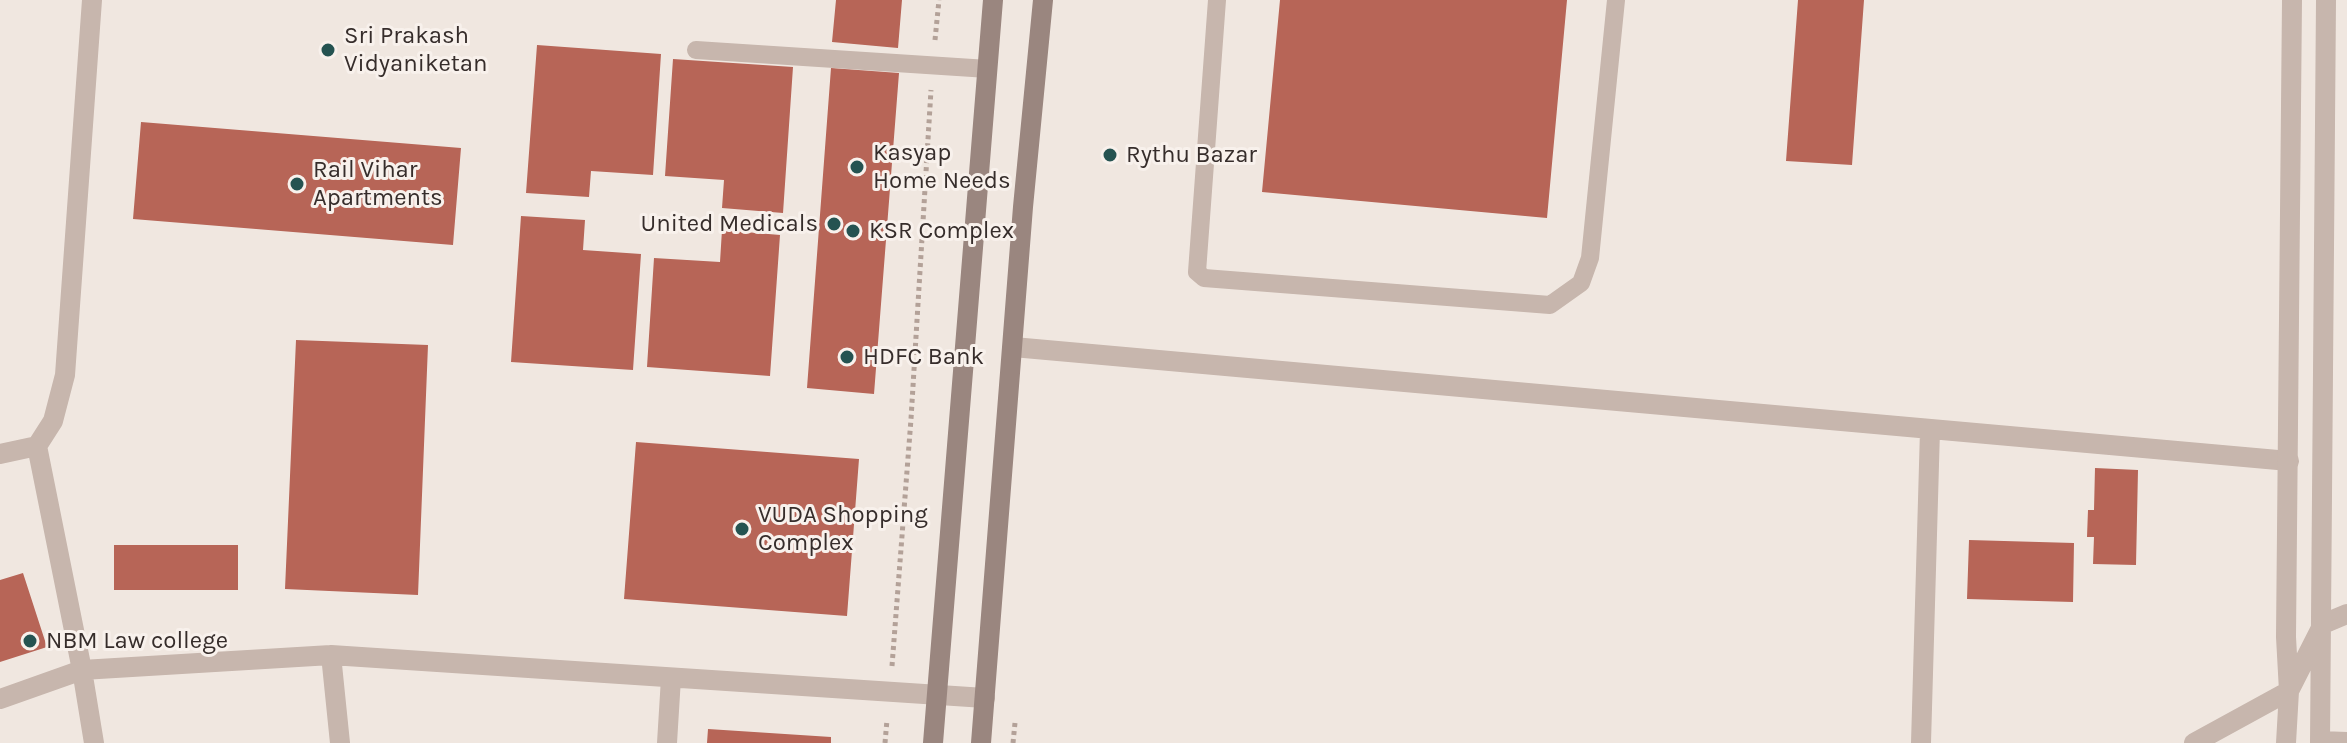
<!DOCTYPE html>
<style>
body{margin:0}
canvas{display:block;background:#f0e7e0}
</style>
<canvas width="2347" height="743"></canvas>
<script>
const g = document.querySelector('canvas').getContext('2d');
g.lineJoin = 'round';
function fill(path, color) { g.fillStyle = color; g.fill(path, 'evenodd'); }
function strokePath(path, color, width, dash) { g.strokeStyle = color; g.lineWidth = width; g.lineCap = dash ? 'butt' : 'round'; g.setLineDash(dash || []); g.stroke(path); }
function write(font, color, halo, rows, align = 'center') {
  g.font = font + ' Karla,sans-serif'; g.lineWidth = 6; g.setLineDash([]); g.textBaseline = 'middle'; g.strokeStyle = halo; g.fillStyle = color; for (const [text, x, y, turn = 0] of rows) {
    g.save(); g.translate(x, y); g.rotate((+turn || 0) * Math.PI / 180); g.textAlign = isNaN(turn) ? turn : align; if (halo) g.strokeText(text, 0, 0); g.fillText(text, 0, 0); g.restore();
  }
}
const building = new Path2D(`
 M836 0H902L898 48 832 42Z
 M1280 0H1567L1547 218 1262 192Z
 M1798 0H1864L1852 165 1786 161Z
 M537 45 661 54 653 175 591 171 589 197 526 193Z
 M673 59 793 67 783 213 722 208 724 180 665 176Z
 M831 68 899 73 874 394 807 388Z
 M141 122 461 148 453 245 133 219Z
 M521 216 585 220 583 250 641 254 633 370 511 362Z
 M722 230 780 235 770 376 647 367 654 258 720 262Z
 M296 340 428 345 418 595 285 589Z
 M636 442 859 459 847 616 624 599Z
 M2095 468 2138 470 2136 565 2093 564 2094 537H2087L2088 510H2094Z
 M1969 540 2074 543 2073 602 1967 599Z
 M114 545H238V590H114Z
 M23 573 47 647 0 662V580Z
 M708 729 831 737V743H707Z`);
const path = new Path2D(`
 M935 40 939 0
 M892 666 911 419 931 90
 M885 743 887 720
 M1013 743 1015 723`);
const service = new Path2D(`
 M1217 0 1197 272 1204 278 1550 305 1581 283 1590 258 1616 0
 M696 50 988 69`);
const minor = new Path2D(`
 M1013 347 2289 461
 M37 446 53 421 65 375 92 0
 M0 454 37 446 82 670 94 743
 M331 655 340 743
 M0 699 82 670 331 655 985 698
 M667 743 671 678
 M1921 743 1930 430`);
const tertiary = new Path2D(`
 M2320 741 2347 742
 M2194 743 2289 691 2323 624 2347 614
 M2286 743 2289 691 2286 637 2292 0
 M2320 743 2326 0`);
const secondary = new Path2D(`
 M933 743 993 0
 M981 743 1023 207 1043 0`);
const markers = [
 [328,50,8,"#255351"],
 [1110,155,8,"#255351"],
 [857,167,8,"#255351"],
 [297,184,8,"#255351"],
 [834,224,8,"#255351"],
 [853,231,8,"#255351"],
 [847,357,8,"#255351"],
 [742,529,8,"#255351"],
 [30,641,8,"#255351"]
];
const poiNames = [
 ["Sri Prakash",344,36],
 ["Vidyaniketan",344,64],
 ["Kasyap",873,153],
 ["Home Needs",873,181],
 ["Rythu Bazar",1126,155],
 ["Rail Vihar",313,170],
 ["Apartments",313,198],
 ["United Medicals",818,224,"right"],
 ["KSR Complex",869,231],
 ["HDFC Bank",863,357],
 ["VUDA Shopping",758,515],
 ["Complex",758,543],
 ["NBM Law college",46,641]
];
fill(building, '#b76557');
strokePath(path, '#b3a198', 5, [4, 4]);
strokePath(service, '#c7b6ad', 18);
strokePath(minor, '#c7b6ad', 20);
strokePath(tertiary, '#c7b6ad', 20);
strokePath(secondary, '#9a867f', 20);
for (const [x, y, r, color] of markers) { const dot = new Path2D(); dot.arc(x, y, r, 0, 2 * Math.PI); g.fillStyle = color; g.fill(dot); strokePath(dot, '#f8f1ec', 3); }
write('24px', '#362d2b', '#f8f1ec', poiNames, 'left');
</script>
